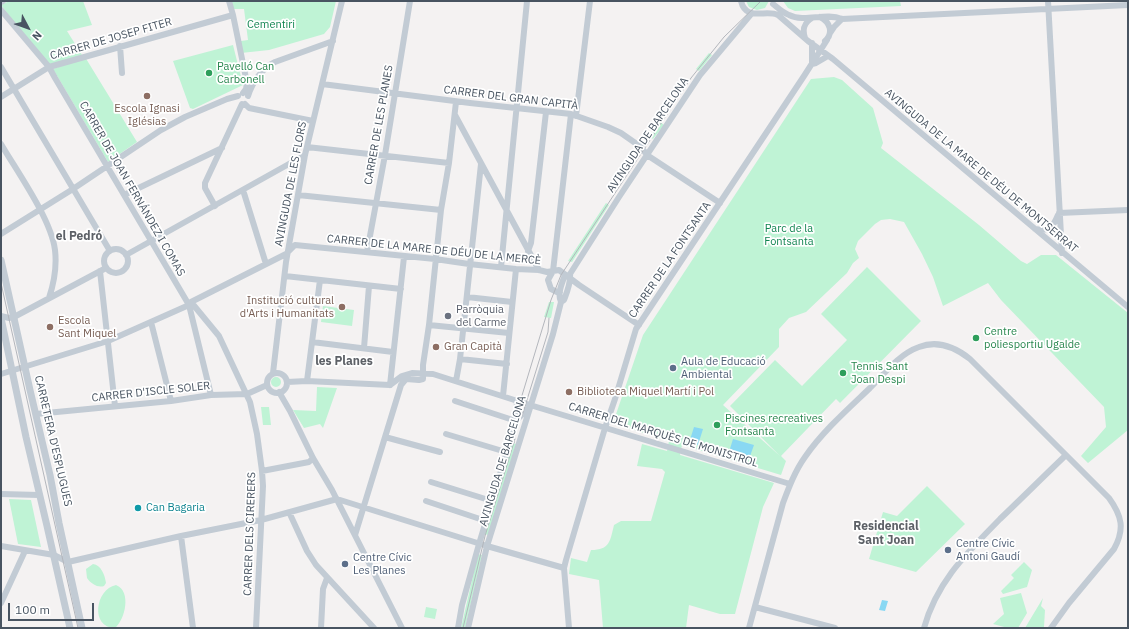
<!DOCTYPE html>
<meta charset="utf-8">
<style>
body{margin:0}
#map{position:relative;width:1129px;height:629px;overflow:hidden;background:#f4f2f2;font-family:"IBM Plex Sans",sans-serif}
canvas{display:block}
.frame{position:absolute;inset:0;border:2px solid #485461;pointer-events:none}
.north{position:absolute;left:8px;top:8px;width:40px;height:40px;-webkit-text-stroke:3px #fff;paint-order:stroke;rotate:131deg;font-size:11px;font-weight:700;line-height:16px;text-align:center;color:#485461}
.north::after{content:'';display:block;margin:auto;width:14px;height:18px;background:#485461;clip-path:polygon(50% 0,100% 100%,50% 72%,0 100%)}
.scale{position:absolute;left:8px;top:603px;width:86px;height:18px;box-sizing:border-box;border:2px solid #485461;border-top:0;padding-left:5px;font-size:12px;line-height:14px;white-space:nowrap;color:#485461;-webkit-text-stroke:3px #fff;paint-order:stroke}
</style>
<div id="map">
<canvas width="1129" height="629"></canvas>
<div class="frame"></div>
<div class="north">N</div>
<div class="scale">100 m</div>
</div>
<script>
const g = document.querySelector('canvas').getContext('2d');
g.lineJoin = 'round';
function fill(path, color) { g.fillStyle = color; g.fill(path, 'evenodd'); }
function strokePath(path, color, width, dash) { g.strokeStyle = color; g.lineWidth = width; g.lineCap = dash ? 'butt' : 'round'; g.setLineDash(dash || []); g.stroke(path); }
function write(font, color, halo, rows, align = 'center') {
  g.font = font + ' "IBM Plex Sans",sans-serif'; g.lineWidth = 3.5; g.setLineDash([]); g.textBaseline = 'middle'; g.strokeStyle = halo; g.fillStyle = color; for (const [text, x, y, turn = 0] of rows) {
    g.save(); g.translate(x, y); g.rotate((+turn || 0) * Math.PI / 180); g.textAlign = isNaN(turn) ? turn : align; if (halo) g.strokeText(text, 0, 0); g.fillText(text, 0, 0); g.restore();
  }
}
const green = new Path2D(`
 M9 1H83L92 25 67 31 82 55 48 66 1 5Z
 M231 1H336L330 27 324 34 269 50 241 53V41L248 40 244 9H233Z
 M746 1H769L765 8 757 10 749 7Z
 M783 1H900L901 6 795 11 788 8Z
 M233 45 243 85 193 109 190 108 173 61Z
 M709 53 712 55 699 71 696 69Z
 M85 57 137 142 108 162 53 69Z
 M834 77 842 80 873 108 883 143 881 148 979 225 1021 261 1027 264 1041 255H1056L1128 313V430L1088 463 1081 456 1106 427 1104 407 1001 300 988 283 943 306 933 277 922 254 904 222 890 219 881 220 875 224 858 241 855 249 859 258 853 263 847 273 806 312 789 318 779 329V347L723 405 780 456 730 406 775 360 802 386 847 340 821 314 867 267 921 321 840 403 836 399 781 456 786 461 781 475 682 445 680 455 774 483 763 507 735 614H720L689 605 686 628H603L599 580 569 574 571 558 587 562 591 550C610 550 610 541 614 525L621 521H651L665 472 662 469 637 466 642 444 667 451 669 441 613 423 643 335 811 79Z
 M660 122 664 125 653 139 650 137Z
 M606 203 609 205 572 262 568 261Z
 M549 302H554L551 318 544 317Z
 M323 306 354 310 352 326 321 322Z
 M271 382a5 5 0 1 1 10 0a5 5 0 1 1-10 0Z
 M317 387 337 388 323 428 320 424 304 428 293 410 316 411Z
 M261 407H269L271 425H263Z
 M512 443 516 444 488 535 484 534Z
 M927 486 965 524 916 572 869 559 883 512 897 516Z
 M9 499 31 500 41 547 18 544Z
 M478 554 482 555 465 628H461Z
 M1024 562 1032 570 1027 587 1003 594 1001 591 1014 578 1011 575Z
 M93 564C101 565 105 575 106 583L104 586C98 588 91 584 87 578L86 569Z
 M116 585C132 591 125 620 115 628 90 628 95 589 116 585Z
 M1021 593 1027 613 1018 628H1008L993 624 1004 614 1000 598Z
 M1043 598 1041 606 1045 610 1044 627 1025 628Z
 M426 607 437 609 435 619 424 617Z`);
const water = new Path2D(`
 M694 427 703 429 698 445 689 443Z
 M733 439 754 445 749 459 729 452Z
 M882 600 888 601 885 611 879 610Z`);
const minor = new Path2D(`
 M229 1 233 15 247 83 246 89 243 93
 M741 1C746 22 766 9 778 15L808 41 833 59 1128 307
 M1048 1 1062 253
 M1 2 3 1
 M773 4C778 8 783 13 789 15 805 23 825 12 842 19L1128 5
 M1 10 49 67 55 78 189 305 211 395
 M820 17C830 22 834 33 825 41
 M830 33 834 27 842 19
 M805 38C802 29 804 23 812 18
 M812 43V64
 M120 46 122 73
 M812 64 816 63 828 56
 M1 67 110 251
 M322 84 470 103 571 114 608 127 621 133 641 147 647 155 720 203
 M248 96C252 83 262 68 275 62L333 41
 M1 97 49 67 233 15
 M245 104 249 108 313 121
 M455 115 539 270
 M576 116 590 1
 M1 144C18 173 51 219 55 250 57 267 54 283 49 298
 M307 147 449 163
 M243 190 266 264
 M124 195 222 148
 M298 195 441 210
 M215 206 205 188V183L242 104
 M1059 213 1128 210
 M1035 229C1050 232 1053 227 1058 215
 M1 234 73 189 161 130 185 117 227 99 238 96
 M104 261a12 12 0 1 1 24 0a12 12 0 1 1-24 0Z
 M528 251 531 243 546 112
 M367 252 385 155 410 1
 M126 255 305 155
 M501 267 527 1
 M100 271 115 406
 M285 276 401 289
 M560 292H557L551 289 548 280 553 271 571 114
 M467 297 512 302
 M191 302 219 336 250 402 257 434 262 471 263 486 256 628
 M561 302 564 300C567 292 571 283 570 274L619 197 700 75 752 13
 M1 316 9 318 14 317 106 268
 M151 322 171 401
 M429 325 509 333
 M312 342 393 352
 M364 348 369 286
 M460 359 507 364
 M273 373 286 262 305 155 342 1
 M267 383a10 10 0 1 1 20 0a10 10 0 1 1-20 0Z
 M1 374 108 341 189 305 191 302 286 254 295 245 435 259 469 264 516 269 539 270 547 272 559 270 579 285 639 325
 M307 381 320 280
 M456 381 460 359 481 164
 M287 382 307 381 390 385
 M390 385 402 376 412 373 433 374 530 405 790 484
 M390 385 404 257
 M279 392 290 411 313 458 332 490 402 628
 M503 396 516 269
 M455 401 516 421
 M36 414 171 401 211 395 247 394 267 385
 M516 421 530 406
 M446 434 506 452
 M385 437 440 452
 M262 471 309 462 313 458
 M431 482 492 501
 M1 494 39 495
 M337 499 487 546 564 568
 M426 501 486 521
 M289 512 307 551 316 565 374 628
 M355 535 401 385 406 379 419 380 423 379V365L429 325 441 210 449 163 456 102
 M181 536 193 628
 M1 546 54 555 68 562 181 536 261 520 337 499
 M1 603 25 551
 M755 607 835 628
 M321 628 323 589 327 578
 M458 628 462 605 479 544 516 421 517 401
 M468 628 487 546 553 334 561 302C557 294 562 283 565 275
 M569 628 564 568 566 560 605 428 615 399 636 329 804 76 827 40
 M749 628 783 503C789 487 795 471 805 457 823 431 848 409 870 388 884 374 899 354 919 347 937 340 955 347 970 359L1109 498C1122 516 1125 529 1114 549L1069 603 1051 628
 M924 628C937 581 967 553 1000 519 1022 498 1044 476 1066 455`);
const tertiary = new Path2D(`
 M1 260 30 390 50 475 59 523 82 628
 M1 318 26 437 47 526 70 628`);
const tram = new Path2D(`
 M1 283 78 628
 M522 416 548 332 549 318
 M514 443 520 402 551 300 561 275 691 78 724 37 761 1
 M463 628 485 536 515 439`);
const markers = [
 [209,73,4,"#2e9e5b"],
 [147,96,4,"#8d6e63"],
 [342,307,4,"#8d6e63"],
 [448,316,4,"#6b7280"],
 [50,327,4,"#8d6e63"],
 [976,338,4,"#2e9e5b"],
 [436,347,4,"#8d6e63"],
 [673,368,4,"#5c6f8a"],
 [843,373,4,"#2e9e5b"],
 [569,392,4,"#8d6e63"],
 [717,425,4,"#2e9e5b"],
 [138,508,4,"#0f9aa8"],
 [948,550,4,"#5c6f8a"],
 [345,564,4,"#5c6f8a"]
];
const parkNames = [
 ["Cementiri",271,25],
 ["Parc de la",789,229],
 ["Fontsanta",789,242]
];
const streetNames = [
 ["CARRER DE JOSEP FITER",111,39,-16],
 ["CARRER DEL GRAN CAPITÀ",511,98,7],
 ["CARRER DE LES PLANES",379,125,-80],
 ["AVINGUDA DE BARCELONA",648,135,-56],
 ["AVINGUDA DE LA MARE DE DÉU DE MONTSERRAT",981,171,40],
 ["AVINGUDA DE LES FLORS",291,184,-79],
 ["CARRER DE JOAN FERNÁNDEZ I COMAS",132,189,60],
 ["CARRER DE LA MARE DE DÉU DE LA MERCÈ",434,250,6],
 ["CARRER DE LA FONTSANTA",670,260,-56],
 ["CARRER D'ISCLE SOLER",151,392,-6],
 ["CARRER DEL MARQUÈS DE MONISTROL",663,435,17],
 ["CARRETERA D'ESPLUGUES",53,441,77],
 ["AVINGUDA DE BARCELONA",503,461,-73],
 ["CARRER DELS CIRERERS",250,534,-88]
];
const leisureNames = [
 ["Pavelló Can",217,67],
 ["Carbonell",217,80],
 ["Centre",984,332],
 ["poliesportiu Ugalde",984,345],
 ["Tennis Sant",851,367],
 ["Joan Despi",851,380],
 ["Piscines recreatives",725,419],
 ["Fontsanta",725,432]
];
const educationNames = [
 ["Escola Ignasi",147,109,"center"],
 ["Iglésias",147,122,"center"],
 ["Institució cultural",334,301,"right"],
 ["d'Arts i Humanitats",334,314,"right"],
 ["Escola",58,321],
 ["Sant Miquel",58,334],
 ["Gran Capità",444,347],
 ["Biblioteca Miquel Martí i Pol",577,392]
];
const worshipNames = [
 ["Parròquia",456,310],
 ["del Carme",456,323]
];
const serviceNames = [
 ["Aula de Educació",681,362],
 ["Ambiental",681,375],
 ["Centre Cívic",956,544],
 ["Antoni Gaudí",956,557],
 ["Centre Cívic",353,558],
 ["Les Planes",353,571]
];
const cultureNames = [
 ["Can Bagaria",146,508]
];
const neighbourhoodNames = [
 ["el Pedró",79,237],
 ["les Planes",344,362],
 ["Residencial",886,527],
 ["Sant Joan",886,541]
];
fill(green, '#bff3d5');
fill(water, '#89d8f3');
strokePath(minor, '#c2cbd4', 6);
strokePath(tertiary, '#c2cbd4', 7);
strokePath(tram, '#b3b6bc', 1);
for (const [x, y, r, color] of markers) { const dot = new Path2D(); dot.arc(x, y, r, 0, 2 * Math.PI); g.fillStyle = color; g.fill(dot); strokePath(dot, '#fff', 1.5); }
write('11px', '#108450', '#fff', parkNames);
write('11px', '#485461', '#fff', streetNames);
write('11px', '#27864d', '#fff', leisureNames, 'left');
write('11px', '#785e54', '#fff', educationNames, 'left');
write('11px', '#5b616d', '#fff', worshipNames, 'left');
write('11px', '#4e5e75', '#fff', serviceNames, 'left');
write('11px', '#0d838f', '#fff', cultureNames, 'left');
write('bold 12px', '#5d6167', '#fff', neighbourhoodNames);
</script>
